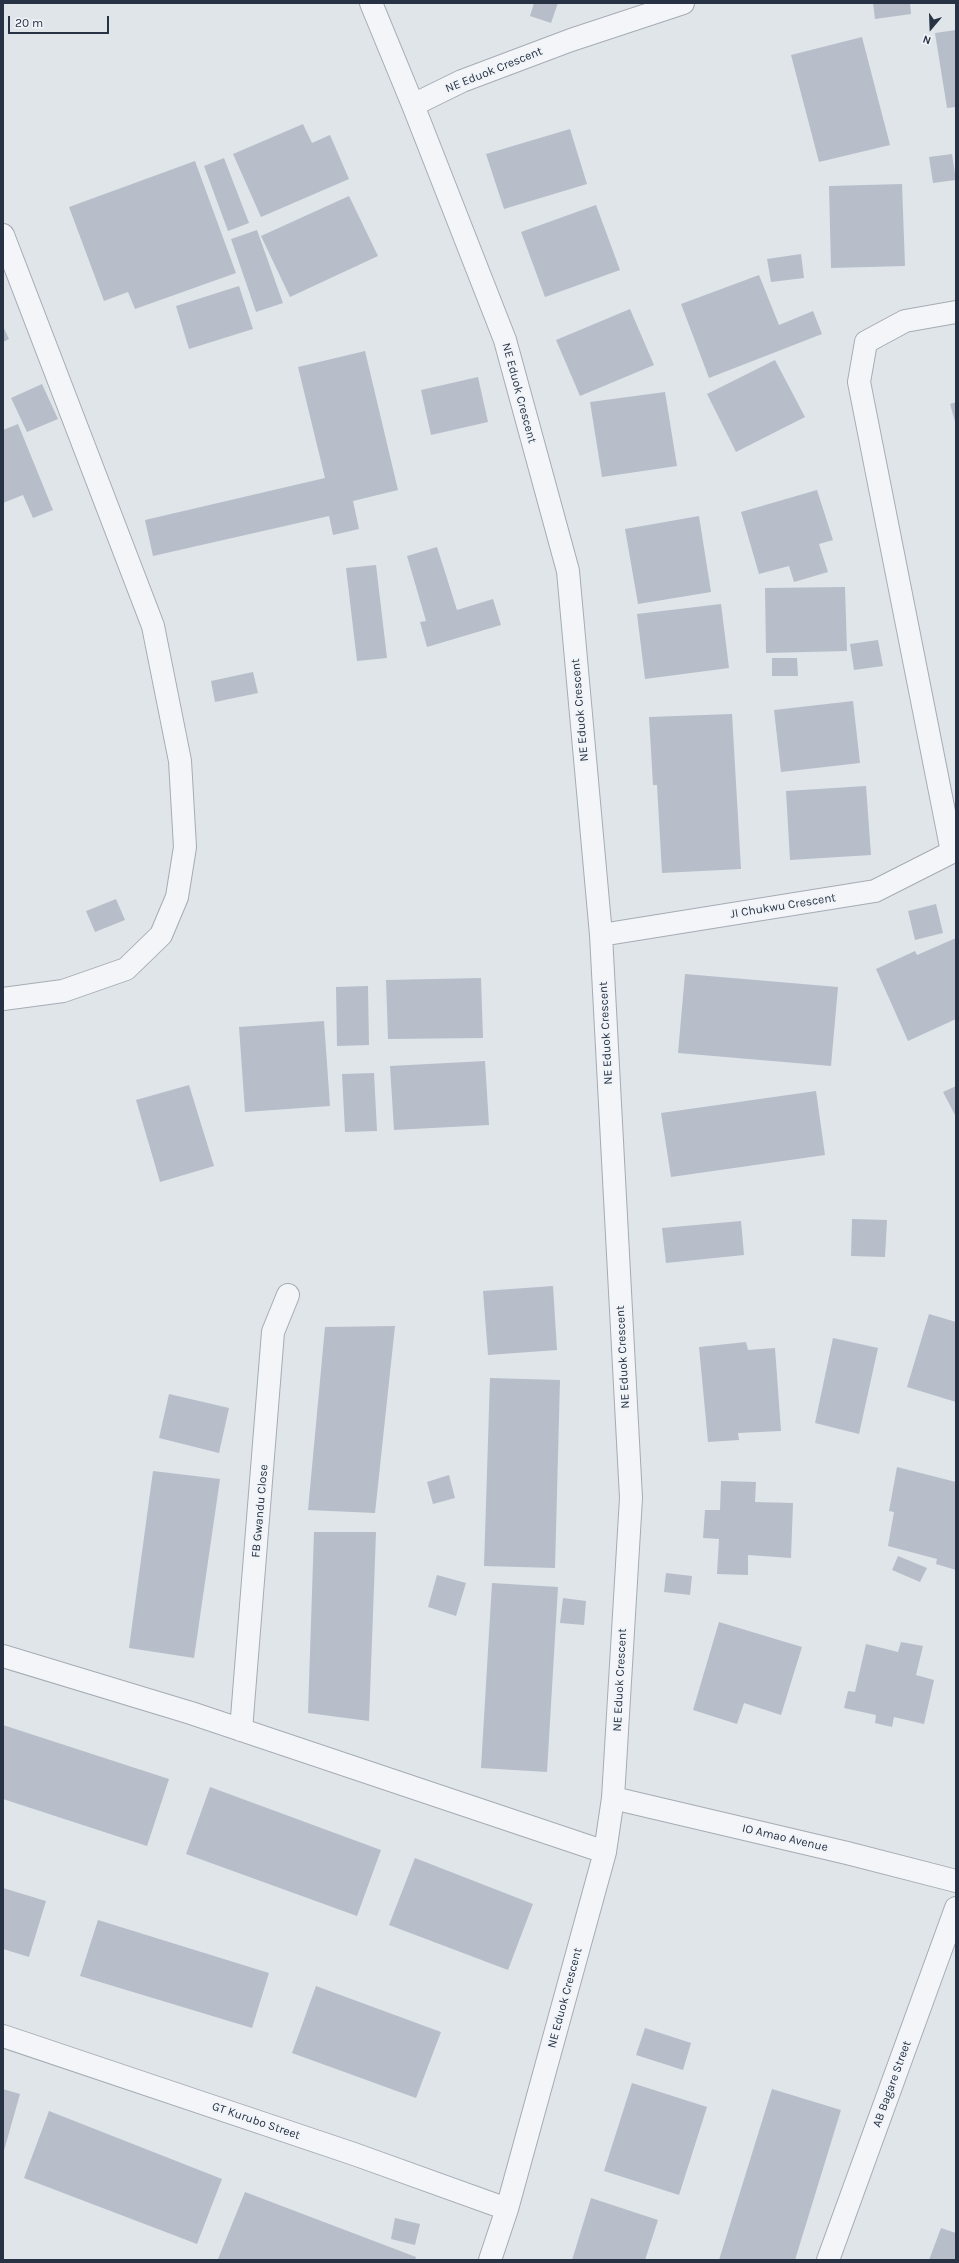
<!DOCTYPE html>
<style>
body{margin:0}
#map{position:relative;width:959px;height:2263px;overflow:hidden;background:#e0e5ea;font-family:Karla,sans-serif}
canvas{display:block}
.frame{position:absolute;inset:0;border:4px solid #273244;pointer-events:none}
.north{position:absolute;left:911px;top:8px;width:40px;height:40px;-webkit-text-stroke:3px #f0f4f8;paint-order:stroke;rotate:199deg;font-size:11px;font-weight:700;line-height:16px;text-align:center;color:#273244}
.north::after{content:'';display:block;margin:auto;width:14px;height:18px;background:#273244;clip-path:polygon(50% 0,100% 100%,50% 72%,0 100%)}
.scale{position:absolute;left:8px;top:16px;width:101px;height:18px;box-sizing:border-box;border:2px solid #273244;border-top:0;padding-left:5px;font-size:12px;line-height:14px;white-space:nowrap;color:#273244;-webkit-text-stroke:3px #f0f4f8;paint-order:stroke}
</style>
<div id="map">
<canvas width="959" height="2263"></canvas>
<div class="frame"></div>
<div class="north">N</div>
<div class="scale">20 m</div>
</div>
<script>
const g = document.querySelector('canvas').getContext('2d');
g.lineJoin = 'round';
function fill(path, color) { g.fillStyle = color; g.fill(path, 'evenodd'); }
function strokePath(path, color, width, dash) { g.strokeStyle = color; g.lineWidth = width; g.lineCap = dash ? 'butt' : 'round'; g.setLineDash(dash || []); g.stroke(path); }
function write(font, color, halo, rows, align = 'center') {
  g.font = font + ' Karla,sans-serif'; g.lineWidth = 3.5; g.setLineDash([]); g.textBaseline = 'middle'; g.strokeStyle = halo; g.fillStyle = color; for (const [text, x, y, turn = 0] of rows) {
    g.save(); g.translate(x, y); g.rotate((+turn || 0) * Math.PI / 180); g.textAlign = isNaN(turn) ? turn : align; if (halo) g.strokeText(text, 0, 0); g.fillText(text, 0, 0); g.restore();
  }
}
const building = new Path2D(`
 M534 3H558L551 23 530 16Z
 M873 3H910L911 14 875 19Z
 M956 30V107L947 108 935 33Z
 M862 37 890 145 819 162 791 55Z
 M303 124 312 143 330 135 349 179 261 217 233 154Z
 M570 129 587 184 504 209 486 154Z
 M952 154 956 180 933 183 929 157Z
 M224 158 249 223 228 231 204 166Z
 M195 161 236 273 135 309 128 292 104 301 69 207Z
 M902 184 905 266 831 268 829 186Z
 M349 196 378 256 290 297 261 236Z
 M596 205 620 270 545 297 521 232Z
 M257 230 283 303 256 312 231 239Z
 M801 254 804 278 771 282 767 259Z
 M759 275 779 325 813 311 822 334 709 378 681 304Z
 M239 286 253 329 189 349 176 306Z
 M630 309 654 365 580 396 556 340Z
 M3 326 9 339 3 342Z
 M365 351 398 490 353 501 359 529 333 535 329 516 153 556 145 520 325 478 298 367Z
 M775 360 805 417 736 452 707 394Z
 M478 377 488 422 431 435 421 390Z
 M42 384 58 419 27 432 11 398Z
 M665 392 677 466 602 477 590 402Z
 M956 402V425L950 404Z
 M18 424 53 510 33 518 23 495 3 503V430Z
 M817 490 833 540 819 544 828 572 794 582 789 566 759 574 741 512Z
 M699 516 711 592 638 604 625 529Z
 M437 547 457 610 493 599 501 625 427 647 420 622 426 621 407 556Z
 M376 565 387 658 357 661 346 568Z
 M845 587 847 651 766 653 765 588Z
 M721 604 729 668 645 679 637 614Z
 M878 640 883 666 854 670 850 644Z
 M772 658H797L798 676H772Z
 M253 672 258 693 215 702 211 681Z
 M853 701 860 763 781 772 774 710Z
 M732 714 741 869 662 873 657 785H653L649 717Z
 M866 786 871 855 790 860 786 791Z
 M116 899 125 920 95 932 86 911Z
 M936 904 943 933 915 940 908 911Z
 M956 938V1019L908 1041 876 969 915 951 917 955Z
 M685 974 838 987 831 1066 678 1053Z
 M481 978 483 1038 388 1039 386 980Z
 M368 986 369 1045 337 1046 336 987Z
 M324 1021 330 1106 245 1112 239 1027Z
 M485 1061 489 1125 394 1130 390 1066Z
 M374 1073 377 1131 345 1132 342 1074Z
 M189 1085 214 1166 160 1182 136 1100Z
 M956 1086V1117L943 1092Z
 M816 1091 825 1155 671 1177 661 1113Z
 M852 1219 887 1220 885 1257 851 1256Z
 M741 1221 744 1255 666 1263 662 1228Z
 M553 1286 557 1350 488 1355 483 1291Z
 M929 1314 956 1322V1402L907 1387Z
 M395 1326 375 1513 308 1510 325 1327Z
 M833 1338 878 1348 859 1434 815 1423Z
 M746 1342 748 1350 775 1348 781 1431 738 1433 739 1440 708 1442 699 1347Z
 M490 1378 560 1380 555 1568 484 1566Z
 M169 1394 229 1408 219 1453 159 1438Z
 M897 1467 956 1482V1570L936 1564 937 1559 888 1546 894 1512 889 1511Z
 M153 1471 220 1479 194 1658 129 1648Z
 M449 1475 455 1498 433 1504 427 1482Z
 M721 1481 756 1482 755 1502 793 1503 791 1558 748 1555V1575L717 1574 719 1539 703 1538 705 1510H720Z
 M314 1532H376L369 1721 308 1713Z
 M898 1556 927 1568 920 1582 892 1570Z
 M666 1573 692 1576 690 1595 664 1592Z
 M437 1575 466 1583 456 1616 428 1607Z
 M492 1583 558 1587 547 1772 481 1768Z
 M563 1598 586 1601 584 1625 560 1623Z
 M719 1622 802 1647 781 1715 744 1703 737 1724 693 1710Z
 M901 1642 923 1646 916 1675 934 1680 924 1724 894 1717 892 1727 875 1723 876 1715 844 1708 848 1691 855 1692 866 1644 898 1652Z
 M3 1725 169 1779 147 1846 3 1799Z
 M210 1787 381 1850 357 1916 186 1854Z
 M415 1858 533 1904 508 1970 389 1925Z
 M3 1888 46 1901 29 1957 3 1949Z
 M98 1920 269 1973 252 2028 80 1976Z
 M316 1986 441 2032 416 2098 292 2053Z
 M645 2028 691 2043 683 2070 636 2055Z
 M632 2083 707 2107 679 2195 604 2171Z
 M3 2089 20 2094 3 2154Z
 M772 2089 841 2110 795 2260H719Z
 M49 2111 222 2179 197 2244 24 2178Z
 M245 2192 416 2257 415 2260 218 2259Z
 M591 2198 658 2220 645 2260H572Z
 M395 2218 420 2224 415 2245 391 2239Z
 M941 2228 956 2233V2260H929Z`);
const minor = new Path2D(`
 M371 3 413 105
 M3 235 153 626 180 761 185 847 177 897 161 935 126 969 63 991 3 999
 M952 852 859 382 866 342 905 321 956 312
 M601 935 875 891 956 850
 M3 1656 191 1713 605 1852
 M241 1730 273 1332 288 1295
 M613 1798 847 1853 956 1881
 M3 2036 354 2154 507 2209
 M490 2260 507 2209 605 1852 613 1798 631 1498 601 935 568 571 505 340 413 105 462 81 571 40 683 3
 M828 2260 956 1908`);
const streetNames = [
 ["NE Eduok Crescent",494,70,-22],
 ["NE Eduok Crescent",519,393,75],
 ["NE Eduok Crescent",580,710,-95],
 ["JI Chukwu Crescent",783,906,-9],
 ["NE Eduok Crescent",606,1033,-93],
 ["NE Eduok Crescent",623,1357,-93],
 ["FB Gwandu Close",260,1511,-85],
 ["NE Eduok Crescent",620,1680,-87],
 ["IO Amao Avenue",785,1838,13],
 ["NE Eduok Crescent",565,1998,-75],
 ["AB Bagare Street",892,2084,-70],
 ["GT Kurubo Street",256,2121,19]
];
fill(building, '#b7bec9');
strokePath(minor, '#a5acb5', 24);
strokePath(minor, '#f3f5f8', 22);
write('12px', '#273244', '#f0f4f8', streetNames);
</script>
